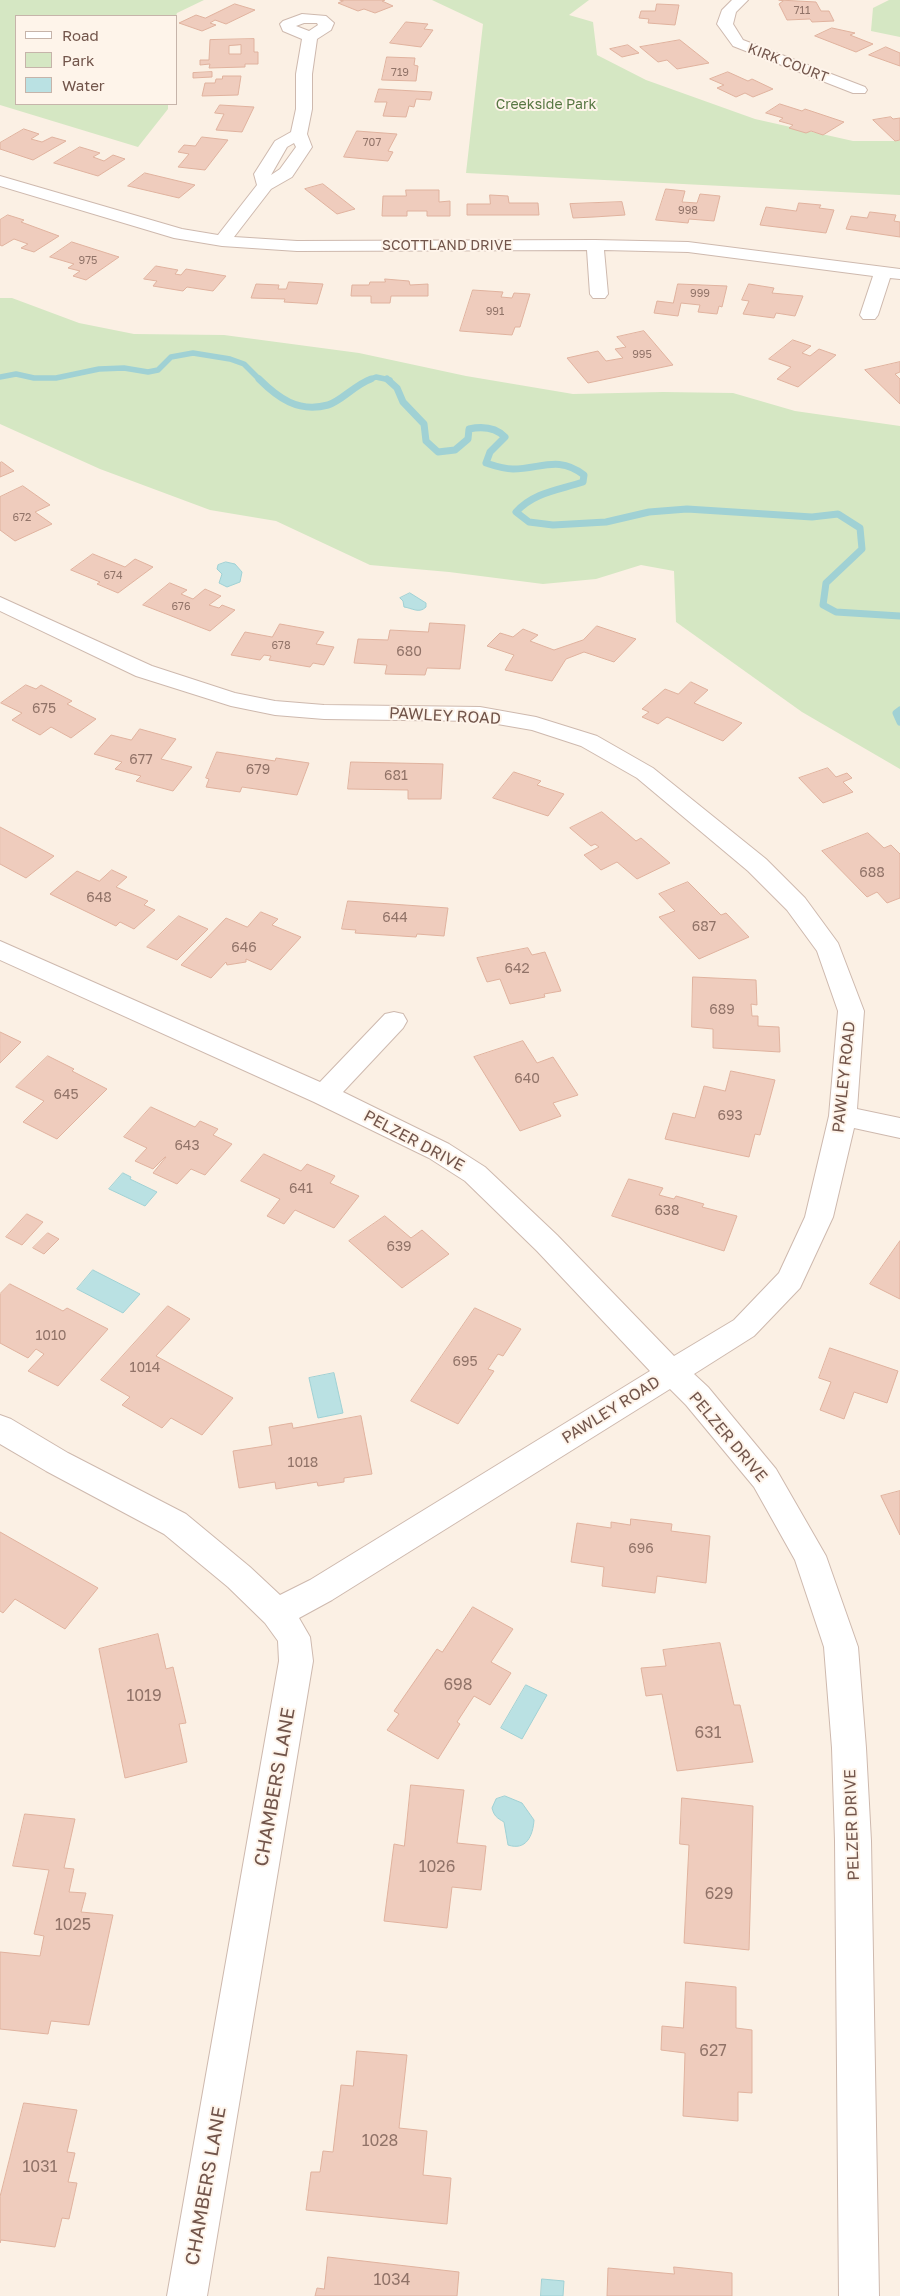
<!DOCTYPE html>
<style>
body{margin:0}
#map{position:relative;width:900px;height:2296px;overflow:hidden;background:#fbf0e4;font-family:"Golos Text",sans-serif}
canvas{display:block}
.legend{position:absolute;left:15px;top:15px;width:162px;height:90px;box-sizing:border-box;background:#fef4ea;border:1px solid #c6b4aa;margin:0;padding:6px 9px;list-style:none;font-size:15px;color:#72554b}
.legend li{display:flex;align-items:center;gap:10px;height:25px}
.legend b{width:25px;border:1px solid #c6b4aa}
</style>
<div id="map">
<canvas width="900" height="2296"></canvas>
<ul class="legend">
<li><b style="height:6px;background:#fff"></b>Road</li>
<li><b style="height:14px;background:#d5e7c3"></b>Park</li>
<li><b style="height:14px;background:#bae1e3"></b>Water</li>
</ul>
</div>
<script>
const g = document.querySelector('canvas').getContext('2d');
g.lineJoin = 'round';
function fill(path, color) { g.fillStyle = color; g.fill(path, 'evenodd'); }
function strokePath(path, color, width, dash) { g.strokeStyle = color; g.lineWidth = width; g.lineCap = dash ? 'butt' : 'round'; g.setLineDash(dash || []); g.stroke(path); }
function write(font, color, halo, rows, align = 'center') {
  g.font = font + ' "Golos Text",sans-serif'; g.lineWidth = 4; g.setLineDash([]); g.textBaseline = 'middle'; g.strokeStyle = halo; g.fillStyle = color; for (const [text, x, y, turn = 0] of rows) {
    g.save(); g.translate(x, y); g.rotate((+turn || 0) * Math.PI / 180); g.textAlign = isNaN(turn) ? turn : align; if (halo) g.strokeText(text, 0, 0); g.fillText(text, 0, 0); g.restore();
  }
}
const green = new Path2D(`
 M0 0H204L177 13 176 16H16V104H168V109L138 147 0 105Z
 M432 0H589L569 15 593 22 597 55 646 80 755 119 853 141H900V195L466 173 483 24Z
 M889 0H900V37L871 31 873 8Z
 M0 298H12L79 323 134 334 224 335 359 353 466 376 573 394 663 392 733 393 795 411 900 426V769L802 712 676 622 674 571 641 565 596 579 543 584 449 572 370 565 276 521 210 510 100 469 0 424Z`);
const water = new Path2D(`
 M226 562 235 564 242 572 240 582 227 587 219 583 222 574 217 569 218 565Z
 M410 593 426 603V607C419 614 412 608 404 607L403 601 400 598Z
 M123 1173 131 1177 130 1179 157 1192 145 1206 109 1189Z
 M93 1270 140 1294 123 1313 77 1289Z
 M334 1373 343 1413 318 1418 309 1378Z
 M526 1685 547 1695 522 1739 501 1728Z
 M505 1796 522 1803 534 1820C533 1836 526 1851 508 1845L504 1822C497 1818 494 1816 492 1808L496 1799Z
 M542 2279 564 2281 563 2296H541Z`);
const streamFar1 = new Path2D(`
 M0 377 16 374 34 378H56L99 369 124 368 148 372 158 370 171 357 193 353 230 359 244 364 260 380
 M368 380 376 377 390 380`);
const stream = new Path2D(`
 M259 379C278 398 298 413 328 405 340 402 356 384 371 379
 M387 379 397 388 403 402 424 424 426 441 438 452 455 450 468 439 469 429C483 426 495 427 505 437L490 452 486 463C495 466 503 469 513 469 541 469 558 455 584 475L583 482C559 490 534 492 516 512L529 522 553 525 606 522 649 512 687 509 812 517 838 514 860 528 862 549 826 583 823 605 836 612 900 616
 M900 710 896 713 900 722`);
const building = new Path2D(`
 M340 0H385L382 1 393 6 375 13 364 9 358 11 338 3 343 1Z
 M779 0 816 2 821 11H829L834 21 812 22 810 19 787 20 779 4 783 1Z
 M235 4 255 10 226 24 215 20 210 23 216 25 202 31 179 23 196 15 205 18Z
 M657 4 679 5 675 25 648 23 649 19 639 18 641 11H655Z
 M406 22 428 24 424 29 433 30 421 47 390 43Z
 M832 28 855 33 850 35 873 44 856 52 815 36Z
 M254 39V52H258V64H245V67L209 68 210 64 200 65V60H209L210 40ZM241 45V54H229V46Z
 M680 40 709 63 677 69 667 60 658 62 640 47Z
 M628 45 639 53 622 57 610 49Z
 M886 47 900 53V66L869 55Z
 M387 57 415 58 414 65 418 66 416 81 382 80Z
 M212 72V77L193 78V73Z
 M728 72 748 81 752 79 773 89 753 97 745 93 736 97 717 88 724 85 710 79Z
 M223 76H241L238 95 202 96 205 83H215L216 79H222Z
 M379 89 432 92 430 100 416 99 414 107 409 106 406 117 383 116 387 102H375Z
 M780 104 802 111 805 109 844 122 823 135 811 131 806 133 789 128 793 125 779 121 783 118 766 113Z
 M220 105 254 107 242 132 216 130 224 114 215 113Z
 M891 117 893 119 900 118V140L895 141 873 120Z
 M24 129 39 134 31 139 42 142 52 137 66 141 33 160 0 149V143Z
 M357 131 397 134 388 151 393 152 388 161 344 157Z
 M202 137 228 140 205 170 178 167 189 154 178 152 184 145 195 146Z
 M80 147 100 153 93 157 104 161 113 155 125 159 98 176 54 163Z
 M145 173 195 185 179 198 128 186Z
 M323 184 355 209 337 214 305 189Z
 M666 189 685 191 682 202 697 203 700 194 720 196 714 221 689 219 688 223 656 220Z
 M406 190H439V202L450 201V216H427V211H407V216H382L383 196H406Z
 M490 195 508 196 509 203H538L539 215H467V204H490Z
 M622 202 625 215 594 217 573 218 570 204Z
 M799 203 821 205 819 208 834 210 826 233 760 225 766 207 796 211Z
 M870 212 896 215 894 221 900 222V237L846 229 851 216 867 218Z
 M8 215 24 220 21 222 59 236 34 252 21 248 28 244 14 239 2 246 0 245V220Z
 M72 242 119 257 86 280 73 276 80 271 68 268 74 264 50 257Z
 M156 266 178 270 175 274 181 275 186 269 226 276 213 291 187 287 183 291 153 286 157 281 144 279Z
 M385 279 409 281 410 285 428 284V296H391L390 303H371V296H351L352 285H369L370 282H385Z
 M289 282 323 284 317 304 284 302 285 299 251 298 256 284 279 285 278 289H286Z
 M678 284 727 286 722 307 719 306 717 314 698 312 700 305 681 303 678 316 654 313 657 301 673 303Z
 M749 284 774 288 772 293 803 296 795 316 776 313 774 318 743 314 749 301 742 300Z
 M473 290 503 292 501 297 512 298 514 293 530 294 520 327H515L512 335 460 331Z
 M644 331 673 365 588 383 567 358 598 351 606 361 623 358 615 349 626 347 617 337Z
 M793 340 811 346 802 353 810 356 819 349 836 355 798 387 777 379 791 367 769 359Z
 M900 362V372L895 374 900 379V404L865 370Z
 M2 462 14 471 0 477V463Z
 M23 486 50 505 35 512 52 524 15 541 0 530V497Z
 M93 554 125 567 135 559 153 567 118 593 97 584 100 582 71 570Z
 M170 583 187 590 181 594 193 599 205 589 221 596 209 605 219 608 222 605 235 610 210 631 143 605Z
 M430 623 465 625 460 669 427 668 425 675 385 674 387 665 354 663 358 639 388 640 390 630 428 632Z
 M280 624 324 632 316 644 334 647 324 665 313 663 310 667 269 660 271 656 264 655 260 660 231 655 245 632 272 637Z
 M597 626 636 639 614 662 584 652 566 659 552 681 505 670 514 655 487 646 500 633 513 637 523 629 538 635 530 641 554 650 583 640Z
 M691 682 708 690 694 703 742 723 723 741 667 717 658 724 642 717 649 712 642 709 665 689 678 694Z
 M26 685 36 689 41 685 72 701 67 704 96 719 71 738 51 727 40 735 12 720 22 713 1 703Z
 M140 729 176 739 161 759 192 767 173 791 136 781 141 776 115 769 122 762 94 754 111 735 131 740Z
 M217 752 275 761 276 758 309 763 297 795 242 787 240 792 206 787 209 779 206 778Z
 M351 762 443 764 441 799H408V790L348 789Z
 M828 768 836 777 847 773 852 778 843 782 853 792 823 803 799 778Z
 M514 772 541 781 537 785 564 794 548 816 493 798Z
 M602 812 636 841 641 838 670 863 637 879 617 862 601 870 584 855 599 847 595 844 591 846 570 828Z
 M0 827 54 856 26 878 0 864Z
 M868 833 884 848 891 845 900 854V898L887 903 877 892 867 897 822 851Z
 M112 870 127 877 116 887 148 901 144 905 155 910 134 929 120 922 116 926 50 894 77 871 99 881Z
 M688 882 721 915 726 913 749 937 699 959 659 917 675 911 659 894Z
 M348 901 448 908 444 936 417 934 416 937 355 933 356 930 342 929Z
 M261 912 278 919 272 925 301 937 271 970 246 959V962L227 965 226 962 211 978 181 965 226 918 247 927Z
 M179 916 208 929 177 960 147 947Z
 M528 948 532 955 545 952 561 991 544 994 545 997 510 1004 500 979 487 982 477 958Z
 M693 977 756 980 757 1005 751 1004 752 1016H758V1026L779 1027 780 1052 713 1048V1029L692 1027Z
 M0 1032 21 1042 0 1063Z
 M523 1041 537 1063 553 1057 578 1095 553 1103 561 1116 520 1131 474 1057Z
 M48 1056 74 1069 72 1071 107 1089 57 1139 23 1122 44 1101 16 1087Z
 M731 1071 775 1080 760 1135 755 1134 749 1157 665 1139 673 1113 695 1118 704 1086 725 1091Z
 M151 1107 195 1127 200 1121 218 1129 213 1135 232 1144 205 1175 191 1169 177 1184 153 1173 166 1157H165L153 1169 135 1161 147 1148 124 1137Z
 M264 1154 301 1171 307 1164 335 1176 330 1183 359 1196 334 1228 295 1210 284 1224 267 1216 280 1199 241 1181Z
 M629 1179 663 1188 659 1195 674 1199 676 1196 704 1204 702 1207 737 1216 724 1251 612 1216Z
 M27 1214 43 1222 22 1245 6 1237Z
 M385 1216 411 1238 422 1230 449 1254 402 1288 349 1241Z
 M48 1233 59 1239 44 1254 33 1248Z
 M900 1241V1299L870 1284Z
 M10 1284 63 1311 67 1308 108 1329 58 1386 28 1371 44 1354 36 1349 28 1358 0 1343V1294Z
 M168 1306 190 1319 156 1356 233 1398 202 1435 171 1418 162 1428 122 1405 130 1397 101 1380Z
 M475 1308 521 1329 503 1356 498 1354 488 1369 494 1371 458 1424 411 1401Z
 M830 1348 898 1371 887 1403 854 1392 844 1419 820 1410 831 1382 819 1378Z
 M361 1416 372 1474 344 1478V1482L318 1486 317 1482 276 1489 275 1482 239 1488 233 1451 272 1445 269 1427 292 1423 293 1428Z
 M900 1491V1535L881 1496Z
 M631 1519 672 1524 671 1531 710 1536 706 1583 657 1576 655 1593 602 1586 604 1567 571 1562 577 1523 611 1528V1522L630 1525Z
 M0 1532 98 1588 65 1629 15 1599 3 1613 0 1611Z
 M473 1607 513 1629 491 1662 511 1673 490 1705 474 1696 457 1722 460 1724 438 1759 387 1730 399 1714 394 1711 437 1649 442 1652Z
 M158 1634 166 1669 173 1667 186 1723 179 1724 187 1762 125 1778 99 1649Z
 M720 1643 734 1705H740L753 1762 677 1771 662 1694 646 1696 641 1668 666 1666 663 1650Z
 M411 1785 464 1790 457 1843 486 1846 481 1890 452 1887 447 1928 384 1921 394 1844 404 1846Z
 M682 1798 753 1806 749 1950 684 1943 689 1845 680 1844Z
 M25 1814 75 1819 64 1868 74 1869 69 1892 86 1893 81 1912 113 1915 89 2025 51 2021 48 2034 0 2029V1952L40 1956 44 1936 34 1934 49 1870 13 1866Z
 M686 1982 736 1987V2028L752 2030V2093L738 2092V2121L683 2116 685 2053 661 2050 662 2026 683 2028Z
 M357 2051 407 2055 399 2128 427 2131 423 2175 451 2178 447 2224 306 2210 311 2172H320L323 2151 333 2152 341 2085 353 2086Z
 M24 2103 77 2110 67 2152 75 2153 68 2182 77 2183 69 2219 62 2218 55 2247 1 2240 0 2243V2197Z
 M328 2257 459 2272 457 2296H315L317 2288 324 2289Z
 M674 2267 732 2273V2296H607L608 2268 674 2274Z`);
const minor = new Path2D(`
 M732 0H748L736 12 733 24 743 40 865 87 867 90 865 93H853L733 46 717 24 722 10Z
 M302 14 326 16 334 23 331 30 317 39 312 74V109L307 134 312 147 292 177 271 189 234 237 297 241 595 240 688 242 900 269V279L890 278 878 315 875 319H863L860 315 873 276 688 252 604 250 608 294 605 298H593L590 294 587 250 297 251 222 246 174 238 0 186V176L182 229 218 235 257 185 254 174 275 141 291 132 296 109V74L302 39 283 31 280 24 283 21ZM304 23H317L318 25 309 31 296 26ZM294 143 296 147 280 169 271 175 287 147Z
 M0 597 152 666 235 693 275 701 324 705 480 707 536 717 597 736 653 768 766 859 805 898 838 943 864 1011 857 1109 900 1118V1138L854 1128 833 1217 800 1288 754 1336 694 1374 708 1387 776 1469 826 1556 858 1647 866 1748 871 1841 879 2296H839L835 1841 832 1748 824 1647 795 1560 754 1487 686 1405 670 1389 332 1600 299 1618 310 1637 313 1661 207 2296H167L279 1661 278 1641 265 1623 228 1587 164 1534 46 1471 0 1444V1415L11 1419 68 1453 186 1514 250 1567 280 1595 310 1580 650 1371 537 1251 465 1181 429 1158 314 1102 0 960V941L320 1082 385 1014 394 1012 403 1014 407 1021 403 1028 343 1092 449 1144 485 1167 557 1235 674 1356 734 1320 779 1273 805 1217 829 1116 838 1011 817 951 787 910 748 871 637 778 581 746 532 730 480 721 324 719 275 715 231 706 136 676 0 611Z`);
const farNumbernames = [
 ["711",802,11],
 ["719",400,73],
 ["707",372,143],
 ["998",688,211],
 ["975",88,261],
 ["999",700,294],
 ["991",495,312],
 ["995",642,355],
 ["672",22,518],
 ["674",113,576],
 ["676",181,607],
 ["678",281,646]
];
const farStreetnames = [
 ["KIRK COURT",788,63,21],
 ["SCOTTLAND DRIVE",447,246]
];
const farParknames = [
 ["Creekside Park",546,105]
];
const numberNames = [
 ["680",409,652],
 ["675",44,709],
 ["677",141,760],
 ["679",258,770],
 ["681",396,776],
 ["688",872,873],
 ["648",99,898],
 ["644",395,918],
 ["687",704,927],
 ["646",244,948],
 ["642",517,969],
 ["689",722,1010],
 ["640",527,1079],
 ["645",66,1095],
 ["693",730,1116],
 ["643",187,1146],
 ["641",301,1189],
 ["638",667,1211],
 ["639",399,1247],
 ["1010",51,1336],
 ["695",465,1362],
 ["1014",145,1368],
 ["1018",303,1463],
 ["696",641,1549]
];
const streetNames = [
 ["PAWLEY ROAD",445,716,3],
 ["PAWLEY ROAD",844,1077,-84],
 ["PELZER DRIVE",414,1141,28],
 ["PAWLEY ROAD",611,1410,-32],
 ["PELZER DRIVE",728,1437,50],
 ["PELZER DRIVE",852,1825,-92]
];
const nearNumbernames = [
 ["698",458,1685],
 ["1019",144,1696],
 ["631",708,1733],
 ["1026",437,1867],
 ["629",719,1894],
 ["1025",73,1925],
 ["627",713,2051],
 ["1028",380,2141],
 ["1031",40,2167],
 ["1034",392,2280]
];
const nearStreetnames = [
 ["CHAMBERS LANE",275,1787,-80],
 ["CHAMBERS LANE",206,2186,-80]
];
fill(green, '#d5e7c3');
fill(water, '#bae1e3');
strokePath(water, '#a0d1d4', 1);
strokePath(streamFar1, '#a0d1d4', 5.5);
strokePath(stream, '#a0d1d4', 7);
fill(building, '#efccbd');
strokePath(building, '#e0b29e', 1);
strokePath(minor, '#ceb9ae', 2);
fill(minor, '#fff');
write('11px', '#917368', null, farNumbernames);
write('14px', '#72554b', '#fef4ea', farStreetnames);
write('14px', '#577743', '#fef4ea', farParknames);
write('14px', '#917368', null, numberNames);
write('16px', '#72554b', '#fef4ea', streetNames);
write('16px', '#917368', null, nearNumbernames);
write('19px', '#72554b', '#fef4ea', nearStreetnames);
</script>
